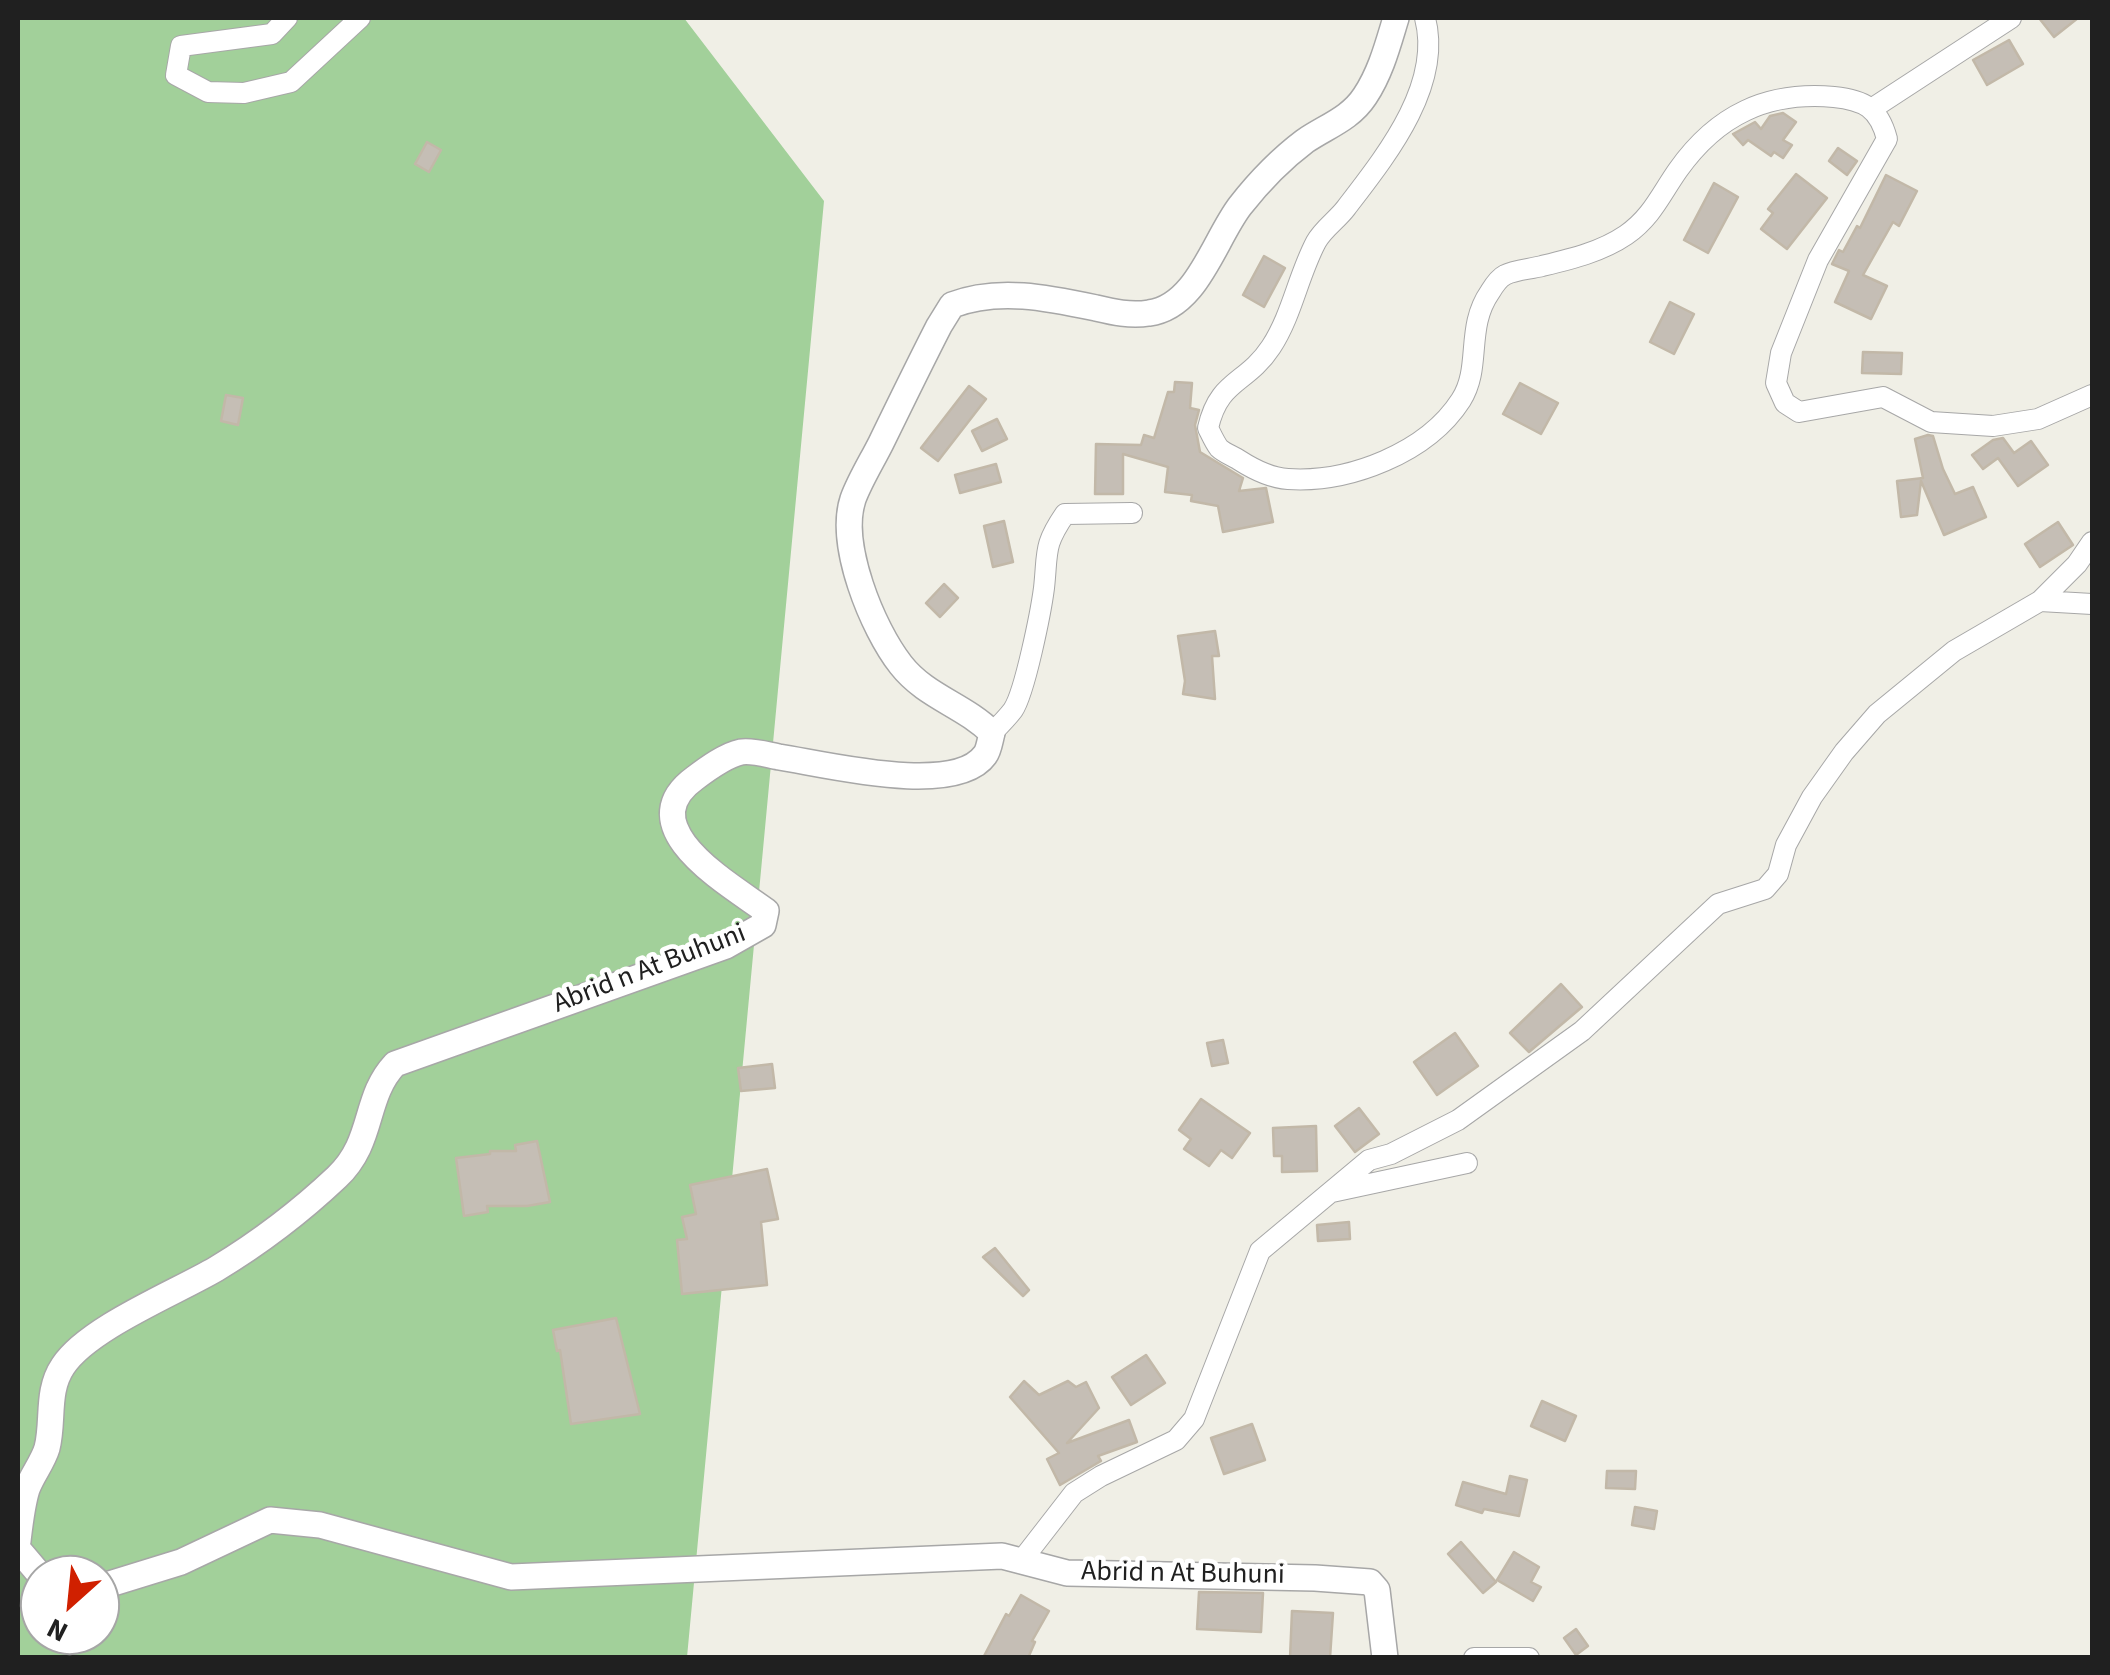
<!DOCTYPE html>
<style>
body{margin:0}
#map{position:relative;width:2110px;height:1675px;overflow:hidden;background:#f0efe6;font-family:"Source Sans 3",sans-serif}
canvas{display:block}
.frame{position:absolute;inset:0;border:20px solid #202020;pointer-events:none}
.north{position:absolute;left:20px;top:1555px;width:100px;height:100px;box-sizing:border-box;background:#fff;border:2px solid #a6a6a6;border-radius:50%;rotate:207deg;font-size:28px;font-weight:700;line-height:40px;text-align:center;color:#202020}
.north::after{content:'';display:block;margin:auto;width:35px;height:45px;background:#d02000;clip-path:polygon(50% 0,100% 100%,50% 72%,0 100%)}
</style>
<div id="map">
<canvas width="2110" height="1675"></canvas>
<div class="frame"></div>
<div class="north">N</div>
</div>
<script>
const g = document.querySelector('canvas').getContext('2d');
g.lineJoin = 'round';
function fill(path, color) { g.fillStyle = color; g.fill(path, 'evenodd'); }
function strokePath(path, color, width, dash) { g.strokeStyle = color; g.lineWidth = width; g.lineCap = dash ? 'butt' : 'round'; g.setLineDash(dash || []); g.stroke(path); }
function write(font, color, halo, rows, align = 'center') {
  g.font = font + ' "Source Sans 3",sans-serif'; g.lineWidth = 9; g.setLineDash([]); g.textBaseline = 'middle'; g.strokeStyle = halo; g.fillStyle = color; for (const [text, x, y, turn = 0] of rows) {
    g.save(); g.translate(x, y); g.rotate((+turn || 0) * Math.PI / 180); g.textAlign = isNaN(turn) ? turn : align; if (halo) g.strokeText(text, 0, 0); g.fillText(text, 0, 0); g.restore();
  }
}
const forest = new Path2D(`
 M18 18H684L824 201 687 1657H18ZM40 1575H100V1635H40Z`);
const building = new Path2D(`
 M2039 18H2078L2054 37Z
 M2009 40 2023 64 1987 85 1973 60Z
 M1783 113 1796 122 1783 140 1792 145 1783 158 1774 152 1771 156 1748 140 1743 145 1733 134 1755 122 1761 129 1770 116Z
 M427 142 441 150 429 172 415 164Z
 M1838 148 1857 161 1847 175 1829 161Z
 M1796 174 1827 198 1787 249 1761 229 1773 213 1768 209Z
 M1886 175 1917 191 1899 226 1893 222 1863 275 1887 286 1871 319 1835 302 1849 271 1832 264 1839 250 1843 252 1857 226 1860 228Z
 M1714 183 1738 197 1708 253 1684 240Z
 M1264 256 1285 268 1264 307 1243 295Z
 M1670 302 1694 314 1674 354 1650 342Z
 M1863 352 1902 353 1901 374 1862 373Z
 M1175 382 1192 383 1190 408 1199 410 1195 425 1200 452 1243 478 1239 491 1266 488 1273 522 1223 532 1218 506 1191 501 1192 495 1165 492 1168 467 1123 454V494H1095L1096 444 1141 445 1144 435 1154 438 1168 392H1174Z
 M1520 383 1558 403 1541 434 1503 414Z
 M969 386 986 399 938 461 921 448Z
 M226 395 243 398 238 425 221 421Z
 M997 419 1007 439 982 451 972 431Z
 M1928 435 1933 436 1943 469 1955 494 1973 487 1986 517 1944 535 1921 481 1917 515 1901 517 1897 481 1923 478 1915 439Z
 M2003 438 2014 453 2031 441 2048 465 2018 486 1998 458 1983 469 1972 455 1993 440Z
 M996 464 1001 482 960 493 955 475Z
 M1004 521 1013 562 993 567 984 526Z
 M2058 522 2073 545 2040 567 2025 544Z
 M944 584 958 598 940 617 926 603Z
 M1215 631 1219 656H1212L1215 699 1183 694 1185 681 1178 636Z
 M1561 984 1582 1007 1529 1052 1510 1033Z
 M1455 1033 1478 1066 1437 1095 1414 1062Z
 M1223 1040 1228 1063 1212 1066 1207 1043Z
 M772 1064 775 1088 741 1091 738 1068Z
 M1201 1099 1250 1133 1232 1158 1221 1150 1209 1166 1184 1149 1191 1139 1179 1130Z
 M1359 1108 1379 1134 1355 1152 1335 1126Z
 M1316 1126 1317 1171 1282 1172V1156H1274L1273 1128Z
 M537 1141 550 1202 527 1206H487L488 1212 464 1216 456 1158 490 1154V1151H516L515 1145Z
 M767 1169 778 1219 761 1222 767 1285 682 1294 677 1240 687 1239 682 1217 696 1214 690 1185Z
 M1349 1222 1350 1239 1318 1241 1317 1225Z
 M995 1248 1029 1290 1023 1296 983 1257Z
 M616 1318 640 1414 571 1424 560 1350 557 1351 553 1330Z
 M1146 1355 1165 1383 1131 1405 1112 1377Z
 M1024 1381 1039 1395 1068 1381 1076 1387 1086 1382 1099 1408 1067 1443 1129 1420 1137 1442 1098 1456 1101 1461 1060 1485 1047 1459 1059 1453 1010 1397Z
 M1542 1401 1576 1416 1565 1441 1531 1426Z
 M1252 1424 1265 1460 1224 1474 1211 1438Z
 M1607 1471H1636L1635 1489 1606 1488Z
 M1510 1476 1527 1480 1519 1516 1484 1509 1482 1513 1456 1505 1463 1482 1506 1494Z
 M1635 1507 1657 1511 1654 1529 1632 1525Z
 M1461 1542 1496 1582 1483 1593 1448 1554Z
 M1514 1552 1539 1567 1531 1582 1541 1587 1533 1601 1497 1580Z
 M1199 1592 1263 1593 1261 1632 1197 1629Z
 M1021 1595 1049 1611 1032 1641 1035 1642 1028 1658H983L1006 1614 1009 1616Z
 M1292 1611 1333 1613 1330 1658H1290Z
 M1576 1629 1588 1646 1576 1655 1564 1638Z`);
const minor = new Path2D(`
 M287 18 272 34 181 46 176 75 208 92 244 93 291 82 360 18
 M1425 18C1443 86 1385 157 1346 208 1337 220 1323 229 1316 242 1298 276 1292 315 1271 347 1246 385 1219 379 1208 428 1211 434 1215 443 1219 448 1224 453 1233 456 1239 460 1253 469 1271 478 1288 479 1349 483 1427 453 1461 400 1482 367 1465 328 1490 292 1493 287 1499 278 1505 275 1514 270 1531 269 1542 266 1571 259 1601 252 1626 235 1652 217 1661 194 1678 170 1717 115 1767 91 1834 97 1864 100 1879 108 1887 139L1818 260 1781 353 1776 383 1785 403 1799 412 1883 397 1931 422 1993 426 2038 419 2092 395
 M1873 108 2011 18
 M2040 601 2092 604
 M992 733C999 726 1007 718 1013 710 1025 692 1041 611 1044 588 1048 552 1043 546 1065 514L1132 513
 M1332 1192 1467 1163
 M1022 1560 1074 1493 1101 1476 1176 1440 1194 1419 1260 1251 1369 1160 1391 1154 1458 1120 1582 1031 1718 904 1765 889 1778 874 1786 845 1812 797 1844 752 1877 714 1954 651 2040 601 2077 564 2092 542
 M1474 1658H1529`);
const tertiary = new Path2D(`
 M18 1541C20 1524 22 1505 27 1489 32 1475 43 1462 47 1448 54 1421 46 1391 63 1366 88 1328 175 1293 216 1269 259 1243 301 1211 337 1177 375 1141 363 1098 395 1064L726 946 763 925 766 911C731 885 627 827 695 778 707 769 726 755 741 752 752 750 768 755 779 757 825 764 955 797 985 755 989 750 990 740 992 733 964 705 926 697 901 665 872 628 838 544 853 499 860 480 872 461 881 443 900 404 919 365 939 326L952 305C998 287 1049 298 1096 308 1113 312 1130 316 1149 313 1197 307 1214 240 1240 206 1258 183 1281 159 1305 141 1327 126 1350 119 1365 96 1381 72 1388 44 1396 18
 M18 1549 40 1575
 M100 1587 181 1562 270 1520 320 1525 511 1577 1002 1556 1067 1573 1315 1578 1370 1582 1377 1590 1385 1658`);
const streetNames = [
 ["Abrid n At Buhuni",650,970,-21],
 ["Abrid n At Buhuni",1183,1575,1]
];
fill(forest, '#a2d09a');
fill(building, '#c5beb5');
strokePath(building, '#c2b8a8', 2.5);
strokePath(minor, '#a7a7a7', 22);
strokePath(tertiary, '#a7a7a7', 28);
strokePath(minor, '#fff', 20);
strokePath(tertiary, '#fff', 25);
write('28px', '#202020', '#fff', streetNames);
</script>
